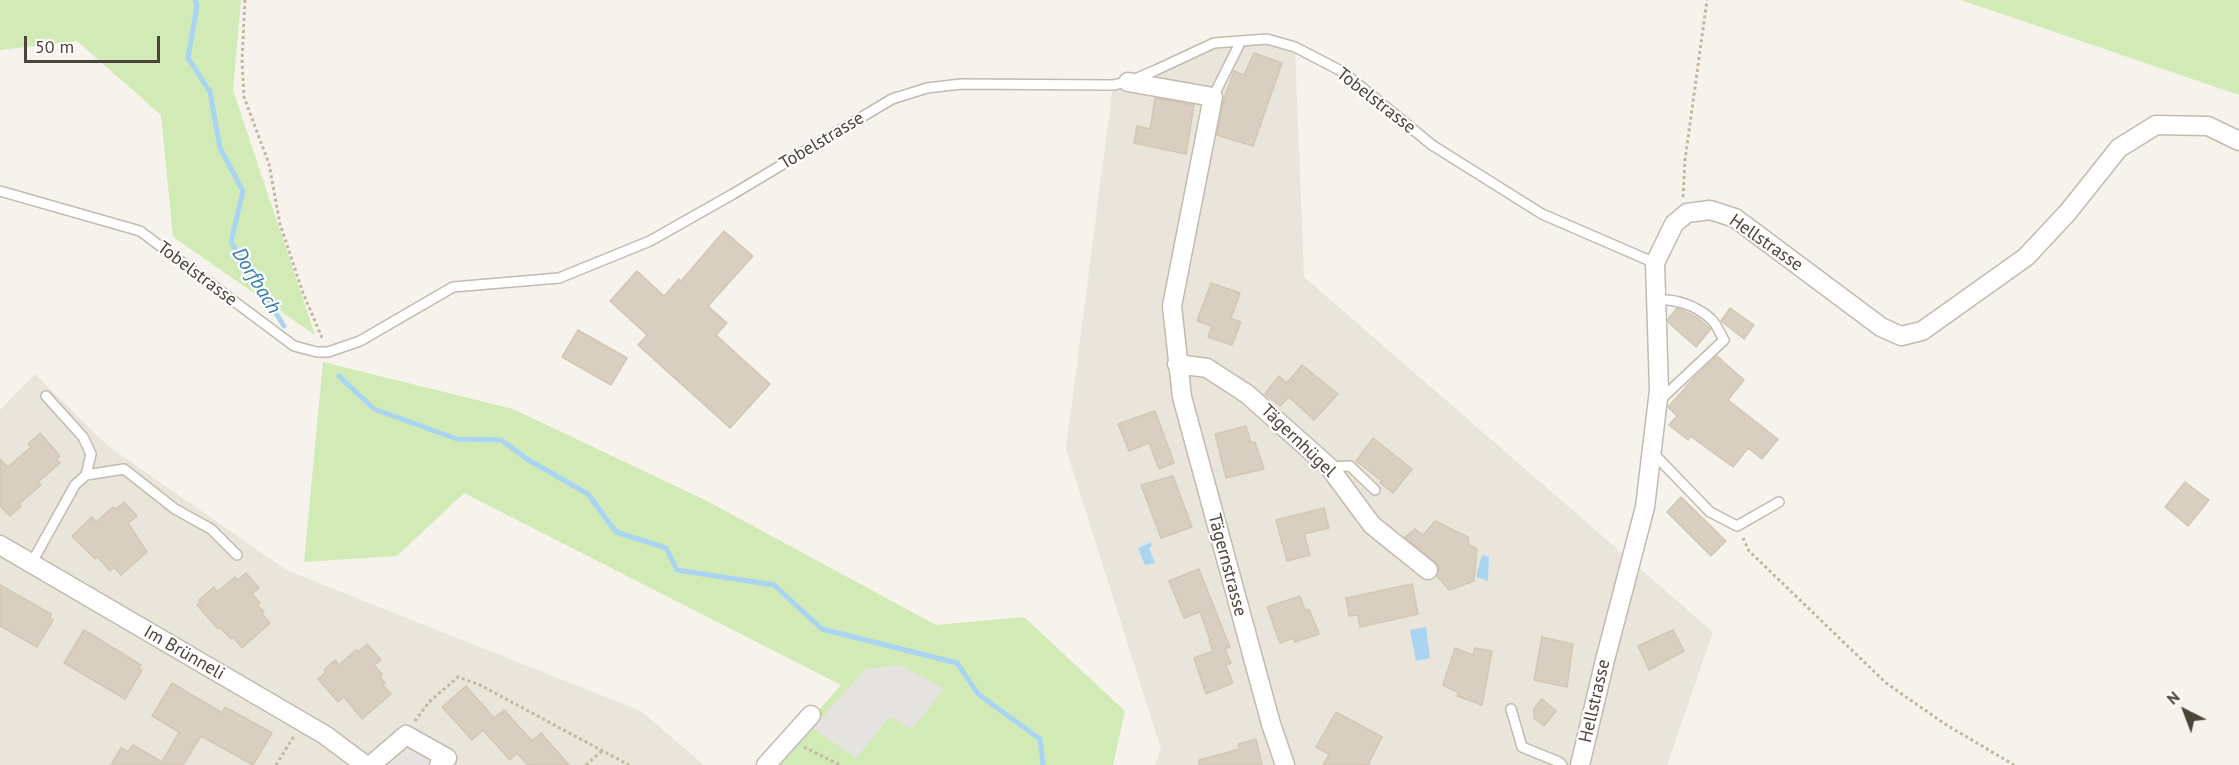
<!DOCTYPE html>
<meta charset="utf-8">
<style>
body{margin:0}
#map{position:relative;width:2239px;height:765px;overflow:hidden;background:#f6f3ec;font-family:"PT Sans",sans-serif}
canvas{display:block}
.north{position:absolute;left:2155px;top:681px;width:60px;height:60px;-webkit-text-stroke:4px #fff;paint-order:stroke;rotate:318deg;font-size:16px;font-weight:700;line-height:24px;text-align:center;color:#4b4439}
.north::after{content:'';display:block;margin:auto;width:21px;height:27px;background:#4b4439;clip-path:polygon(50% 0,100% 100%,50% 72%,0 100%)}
.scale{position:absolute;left:24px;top:36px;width:136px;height:27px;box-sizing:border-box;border:3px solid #4b4439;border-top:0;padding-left:8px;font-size:18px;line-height:21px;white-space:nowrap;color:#4b4439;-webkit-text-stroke:4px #fff;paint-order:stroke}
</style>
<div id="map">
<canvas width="2239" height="765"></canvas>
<div class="north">N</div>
<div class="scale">50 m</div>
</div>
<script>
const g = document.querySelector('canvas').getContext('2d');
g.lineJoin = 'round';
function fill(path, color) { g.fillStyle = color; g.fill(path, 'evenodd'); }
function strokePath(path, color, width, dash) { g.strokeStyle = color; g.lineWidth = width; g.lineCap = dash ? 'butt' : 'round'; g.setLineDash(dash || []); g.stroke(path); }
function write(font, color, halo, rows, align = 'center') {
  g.font = font + ' "PT Sans",sans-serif'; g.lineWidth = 4.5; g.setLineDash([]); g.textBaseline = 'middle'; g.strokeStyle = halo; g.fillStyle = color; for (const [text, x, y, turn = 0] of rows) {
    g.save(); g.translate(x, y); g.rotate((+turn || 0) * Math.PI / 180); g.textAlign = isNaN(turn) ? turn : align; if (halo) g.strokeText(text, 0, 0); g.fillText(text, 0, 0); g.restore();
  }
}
const residential = new Path2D(`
 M1267 39 1295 47 1304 277 1713 632 1667 765H1155L1161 749 1066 449 1113 85 1214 43Z
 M35 374 108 446 286 570 641 711 704 765H0V410Z`);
const green = new Path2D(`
 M0 0H241L233 90 315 335 173 237 161 115 77 41 0 50Z
 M1961 0H2239V95Z
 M323 362 513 409 705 500 936 625 1024 617 1125 711 1113 765H770L841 685 464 493 397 556 304 562Z`);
const parking = new Path2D(`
 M900 665 944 688 912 730 890 717 856 758 813 728 865 669Z
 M406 735 451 765H371Z`);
const water = new Path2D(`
 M1151 542 1152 546 1149 548 1155 563 1145 565 1138 548Z
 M1482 555 1489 557 1488 581 1476 577Z
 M1426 627 1430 658 1416 661 1410 630Z`);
const stream = new Path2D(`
 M195 0 197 6 188 58 210 92 220 148 243 191 231 242 284 326
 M339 376 374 409 457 439 501 440 527 459 588 494 616 532 666 548 677 570 774 585 822 629 957 663 978 694 1040 739 1043 765`);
const building = new Path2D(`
 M1254 53 1282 63 1253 146 1217 135 1224 99 1234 71 1244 75Z
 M1155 98 1194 105 1186 154 1134 143 1137 126 1150 129Z
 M724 231 753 256 708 306 727 323 716 335 770 384 730 428 638 345 647 335 610 301 637 271 664 296 679 279 681 281Z
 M1211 283 1240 293 1231 318 1241 322 1232 345 1208 337 1212 326 1197 321Z
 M1677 308 1698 318 1711 329 1696 347 1668 322V319Z
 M1730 308 1754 325 1744 339 1721 321Z
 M578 330 627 358 611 385 562 357Z
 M1717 356 1744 380 1728 400 1778 439 1762 459 1748 448 1733 467 1690 436 1688 440 1669 425 1677 416 1668 407 1694 378Z
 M1302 365 1338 394 1314 420 1289 397 1280 406 1265 394 1279 376 1287 383Z
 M1155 411 1174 463 1159 469 1149 443 1129 451 1118 424Z
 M1246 426 1251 443 1255 442 1264 469 1226 478 1215 434Z
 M40 433 60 456 56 459 60 463 38 482 41 485 19 504 21 506 10 516 0 506V459L8 467 31 447 28 444Z
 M1373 438 1412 469 1393 493 1380 483 1382 481 1356 461Z
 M1173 476 1192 527 1161 538 1141 485Z
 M2185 482 2209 500 2188 526 2165 507Z
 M1681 497 1726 541 1711 556 1667 512Z
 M124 502 137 516 128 523 147 552 121 575 114 567 110 571 98 557 95 559 72 536 92 517 96 522 113 507 116 509Z
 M1324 508 1329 528 1304 534 1310 555 1287 561 1276 520Z
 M1435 521 1468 537 1469 545 1477 549 1474 581 1449 590 1437 576 1439 567 1435 562 1405 537 1415 529 1423 535Z
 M1199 569 1230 647 1225 649 1231 663 1226 665 1233 683 1206 694 1194 658 1213 651 1209 641 1210 640 1200 612 1184 618 1169 581Z
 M246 573 259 588 252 594 260 603 257 605 264 612 262 614 270 623 242 648 233 637 231 639 220 627 218 629 197 605 201 602 199 600 214 587 217 592 235 577 238 580Z
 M1412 584 1418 614 1360 627 1358 615 1349 616 1346 598Z
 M0 585 51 614 50 618 53 620 37 647 0 626Z
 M1300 596 1305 610 1309 609 1319 634 1295 642 1294 638 1280 643 1267 607Z
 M84 630 141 665 138 668 142 670 125 699 64 663Z
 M1673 630 1684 651 1649 670 1638 646Z
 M1542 637 1573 644 1567 687 1534 680Z
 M367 644 381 660 374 665 382 674 380 677 385 683 383 685 391 694 362 719 344 697 338 702 318 679 326 672 324 670 335 660 339 665 356 650 358 652Z
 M1455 648 1473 655 1475 648 1492 651 1482 705 1457 696 1459 693 1443 685Z
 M172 683 222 713 225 707 272 733 253 765 201 736 183 765H111L121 748 128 752 133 745 162 762 179 732 152 716Z
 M466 686 494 718 504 710 532 741 541 733 569 765H528L517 753 510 760 483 730 472 740 442 707Z
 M1542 699 1556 711 1544 726 1534 718V708Z
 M1336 712 1382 737 1368 765H1323L1329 754 1316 747Z
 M1256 739 1262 765H1199V760L1240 749 1238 744Z`);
const path = new Path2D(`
 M245 0 242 60 244 97 269 164 280 224 303 293 323 340
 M1683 197 1685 160 1707 0
 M1743 538 1749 551 1886 683 1945 724 2014 765
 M415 721 429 702 458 677 478 684 629 765
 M804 747 840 765
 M276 765 294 736
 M586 765 602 751`);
const lane = new Path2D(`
 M1213 97 1241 41
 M0 191 140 231 294 346 317 352H328L360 341 453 287 559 278 650 241 733 194 892 99 927 88 961 84 1113 85 1128 82 1156 70 1214 43 1267 39 1295 47 1343 72 1432 145 1542 214 1655 263
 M1656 300C1675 298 1697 306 1711 319 1717 324 1720 334 1724 340L1659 401
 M46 396 83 437 91 454 86 475
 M1652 452 1710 512 1737 526 1779 502
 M1329 467 1350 466 1375 490
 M31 564 75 485 86 475 124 469 175 509 211 529 237 555
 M1511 709 1522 747 1559 762 1562 765`);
const street = new Path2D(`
 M1128 82 1213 97 1172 306 1182 397 1271 724 1285 765
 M1177 364 1207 368 1247 394 1329 467 1372 525 1428 570
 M0 545 325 735 365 765
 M371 765 406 735 447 758 439 765
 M766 765 811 715
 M1580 765 1605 660 1645 507 1659 390 1655 263 1674 224 1687 213 1710 210 1735 218 1881 327 1901 336 1922 331 2026 257 2068 212 2119 148 2156 125 2208 126 2239 141`);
const streetNames = [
 ["Tobelstrasse",1376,101,38],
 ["Tobelstrasse",822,141,-31],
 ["Hellstrasse",1766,243,35],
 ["Tobelstrasse",197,274,37],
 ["Tägernhügel",1298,441,44],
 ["Tägernstrasse",1227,565,75],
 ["Im Brünneli",184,653,30],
 ["Hellstrasse",1595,701,-77]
];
const waterNames = [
 ["Dorfbach",256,281,58]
];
fill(residential, '#eae5da');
fill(green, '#d2eab5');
fill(parking, '#e5e3e0');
fill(water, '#a9d4f2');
strokePath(stream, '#a9d4f2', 5);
fill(building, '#d8cfc1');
strokePath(building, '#d3c7b4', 1.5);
strokePath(lane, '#c2bbae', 12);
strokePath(street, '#c2bbae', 21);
strokePath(path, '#c4b79f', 3, [3, 3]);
strokePath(lane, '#fff', 9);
strokePath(street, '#fff', 18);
write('18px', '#4b4439', '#fff', streetNames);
write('italic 20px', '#2e7ab2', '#fff', waterNames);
</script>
